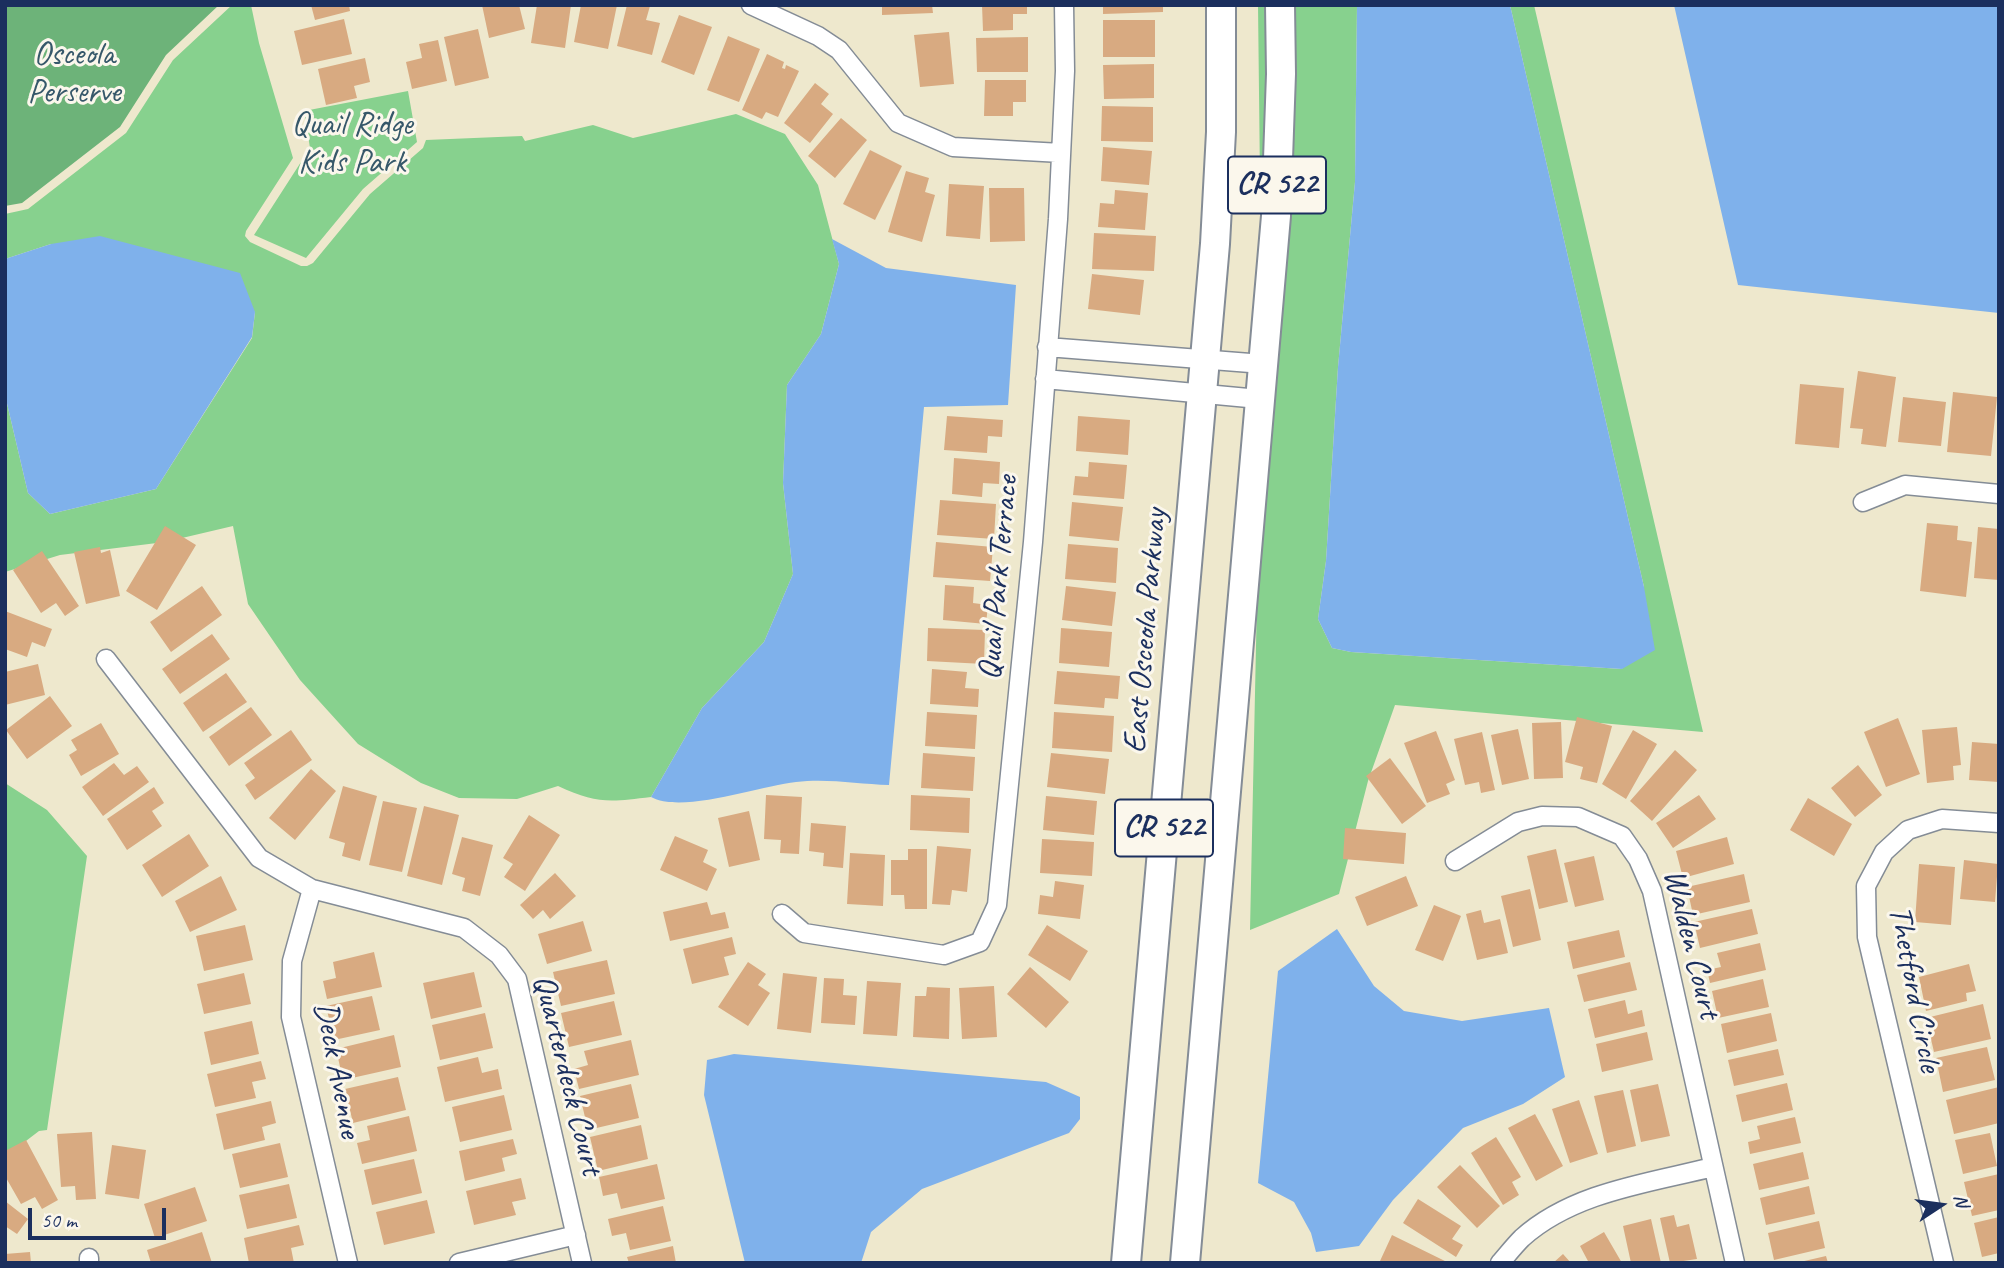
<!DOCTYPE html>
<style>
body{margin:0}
#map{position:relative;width:2004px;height:1268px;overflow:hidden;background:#eee8cd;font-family:Caveat,sans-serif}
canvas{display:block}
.frame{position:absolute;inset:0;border:7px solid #1b2f5e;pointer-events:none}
.north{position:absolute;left:1906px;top:1170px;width:70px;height:70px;-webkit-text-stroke:5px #fbf7ec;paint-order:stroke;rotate:77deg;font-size:19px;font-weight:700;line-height:28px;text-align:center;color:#1b2f5e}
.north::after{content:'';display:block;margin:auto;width:24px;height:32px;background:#1b2f5e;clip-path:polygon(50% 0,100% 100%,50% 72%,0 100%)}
.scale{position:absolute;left:28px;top:1208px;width:138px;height:32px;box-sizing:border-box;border:4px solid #1b2f5e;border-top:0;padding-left:9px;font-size:21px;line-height:24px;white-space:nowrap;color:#1b2f5e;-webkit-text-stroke:5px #fbf7ec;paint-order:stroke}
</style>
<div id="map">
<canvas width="2004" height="1268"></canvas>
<div class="frame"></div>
<div class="north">N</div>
<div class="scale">50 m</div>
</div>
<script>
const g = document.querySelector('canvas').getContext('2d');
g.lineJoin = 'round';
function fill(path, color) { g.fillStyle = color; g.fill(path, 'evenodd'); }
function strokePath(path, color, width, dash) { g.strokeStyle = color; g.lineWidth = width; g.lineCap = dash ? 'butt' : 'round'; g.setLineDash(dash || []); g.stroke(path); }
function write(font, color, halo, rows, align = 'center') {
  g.font = font + ' Caveat,sans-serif'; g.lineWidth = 6; g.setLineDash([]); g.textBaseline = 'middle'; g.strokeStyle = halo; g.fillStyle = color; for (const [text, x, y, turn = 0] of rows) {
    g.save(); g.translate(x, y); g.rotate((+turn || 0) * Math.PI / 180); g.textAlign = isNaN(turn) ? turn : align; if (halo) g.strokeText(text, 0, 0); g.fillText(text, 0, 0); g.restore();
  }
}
const green = new Path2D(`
 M232 5H251L259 43 293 158 246 231 245 236 250 242 301 266H307L313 263 370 194 423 148 426 140 522 136 525 141 593 125 633 138 736 114 785 134 818 185 839 264 821 334 787 385 783 483 793 574 764 642 702 708 651 797C610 802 596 804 558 786L517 799 459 798 421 783 358 744 300 680 248 604 233 526 165 542 60 555 5 572V395L28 493 50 514 156 489 252 338 255 312 51 244 5 259V214L28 209 126 133 173 60Z
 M1258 5H1269L1270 74 1261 268Z
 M1290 5H1357L1355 182 1338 367 1326 561 1318 619 1332 648 1351 652 1622 669 1644 587 1510 5H1534L1703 732 1395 705 1368 781 1339 894 1250 930 1258 551Z
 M408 91 417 142 363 189 306 258 254 235 310 148 304 111Z
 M5 783 47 810 87 856 47 1130 39 1131 5 1157Z`);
const forest = new Path2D(`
 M5 5H219L166 55 120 127 22 203 5 206Z`);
const water = new Path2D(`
 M1357 5H1510L1644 587 1655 650 1622 669 1351 652 1332 648 1318 619 1326 561 1338 367 1355 182Z
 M1674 5H1999V313L1738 285Z
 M100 236 240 273 255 312 252 337 156 489 50 514 28 493 5 395V259L51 244Z
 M832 239 886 268 1016 285 1008 405 924 407 889 785C859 784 826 778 796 782 760 786 682 814 651 797L702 708 764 642 793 574 783 483 787 385 821 334 839 264Z
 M1337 929 1374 986 1404 1011 1462 1021 1549 1008 1565 1077 1523 1104 1463 1128 1393 1200 1359 1246 1316 1252 1311 1233 1294 1202 1258 1183 1278 971Z
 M734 1054 1046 1082 1080 1097V1119L1069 1133 922 1189 871 1232 861 1263H745L704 1095 707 1060Z`);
const building = new Path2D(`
 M311 5H349L350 11 315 20Z
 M482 5H519L525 29 489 38Z
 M537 5H571L565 48 531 43Z
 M581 5H617L608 49 574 42Z
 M627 5 650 6 646 20 660 23 652 55 617 46Z
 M882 5H932L933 13 882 15Z
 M982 5H1027V14H1013V30L983 31Z
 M1103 5H1163V12L1103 14Z
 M679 15 712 27 694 75 661 62Z
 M344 19 352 54 302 65 294 31Z
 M1103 20H1155V57H1103Z
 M478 29 489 78 455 86 444 37Z
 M949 32 954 84 920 87 914 35Z
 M728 36 760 49 739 102 707 90Z
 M1028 37V72H977L976 38Z
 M438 40 447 81 412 89 406 62 422 58 419 44Z
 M767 54 784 62 782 68 785 69 786 65 799 71 778 117 766 112 762 119 742 110Z
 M365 58 370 82 354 86 357 98 326 105 318 69Z
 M1154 64V98L1104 99 1103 65Z
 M985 80H1026V102H1013V116H984Z
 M815 83 829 94 821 104 833 114 810 143 784 123Z
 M1102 106 1153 107V142L1101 141Z
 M841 118 867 140 835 178 808 156Z
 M1103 147 1152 151 1149 185 1101 181Z
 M870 150 902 166 875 220 843 204Z
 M906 171 929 178 925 192 935 195 922 242 888 232Z
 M949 184 984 186 980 239 946 236Z
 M989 188H1024L1025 241 990 242Z
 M1115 190 1148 193 1145 230 1098 227 1100 203 1114 204Z
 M1094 233 1156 236 1154 271 1092 269Z
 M1092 274 1144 280 1140 315 1088 309Z
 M1858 371 1896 377 1886 447 1861 444 1863 429 1850 428Z
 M1800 384 1844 388 1839 448 1795 444Z
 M1953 392 1997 397 1991 456 1947 452Z
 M1903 397 1946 402 1941 446 1898 442Z
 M947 416 1003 420 1002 437 988 436 987 453 944 450Z
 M1078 416 1130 420 1128 455 1076 451Z
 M954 458 1000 462 999 484 983 483 982 497 952 494Z
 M1089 462 1127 465 1124 499 1073 495 1075 476 1088 477Z
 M940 500 996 504 994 539 937 535Z
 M1072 502 1123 507 1119 541 1069 536Z
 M1927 523 1958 526 1957 540 1972 542 1966 597 1920 591Z
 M165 526 196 545 157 610 126 591Z
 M1978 527 1999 529V580L1974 578Z
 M936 542 993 547 990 581 933 577Z
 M1068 544 1118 548 1116 583 1065 579Z
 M100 547 101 553 110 550 120 596 86 604 74 552Z
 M42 551 79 606 65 616 56 603 41 613 13 570Z
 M945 585 974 587 973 603 988 605 986 624 943 620Z
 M202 586 222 615 171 652 150 622Z
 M1066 586 1116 592 1112 626 1062 620Z
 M5 611 52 629 45 647 32 642 27 657 5 649Z
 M928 628 985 630 984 664 927 661Z
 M1061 628 1112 632 1109 667 1059 663Z
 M212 634 230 659 180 694 162 669Z
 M38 664 45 695 5 705V672Z
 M932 669 967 672 965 688 979 689 978 707 930 704Z
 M1057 671 1120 676 1118 699 1105 698 1104 708 1054 704Z
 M226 673 247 702 203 732 183 703Z
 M50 696 72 726 27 759 6 730Z
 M251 707 272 735 229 766 209 737Z
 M927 712 977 715 975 749 925 746Z
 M1054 712 1114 716 1112 752 1052 748Z
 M1577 717 1612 726 1597 783 1580 779 1583 767 1565 762Z
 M1898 718 1920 774 1886 787 1864 732Z
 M1561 722 1563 778 1534 779 1532 723Z
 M101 723 119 754 81 776 69 755 77 750 71 740Z
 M1957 727 1961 765 1953 766 1954 780 1927 783 1922 730Z
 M1518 729 1529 779 1502 785 1491 735Z
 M291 730 312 760 255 800 245 785 255 778 244 763Z
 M1633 730 1657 744 1626 799 1602 784Z
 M1436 731 1455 780 1446 784 1450 794 1427 803 1404 743Z
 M1482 732 1495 790 1481 793 1479 782 1465 785 1454 739Z
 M1972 742 1999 744V782L1969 780Z
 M1675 750 1697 770 1652 821 1630 801Z
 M923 753 975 757 973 791 921 788Z
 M1051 753 1109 759 1105 794 1047 787Z
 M1390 758 1426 806 1402 824 1366 776Z
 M114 763 124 775 137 766 149 782 103 816 82 787Z
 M1858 765 1882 795 1855 817 1831 788Z
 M311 769 336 791 295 840 269 818Z
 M343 786 377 796 360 861 342 856 345 843 329 838Z
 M154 787 164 803 152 811 162 826 127 850 107 819Z
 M766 795 802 797 799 854 780 853 781 840 764 839Z
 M911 795 970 798 969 833 910 830Z
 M1699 795 1716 819 1673 848 1656 823Z
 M1046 796 1097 801 1094 835 1043 830Z
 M1808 798 1852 824 1834 856 1790 830Z
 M383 801 417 808 402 872 369 865Z
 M424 806 459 815 442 885 407 876Z
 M749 811 760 860 729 867 718 818Z
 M529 815 560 835 525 891 504 877 513 864 503 858Z
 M811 823 846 826 843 868 823 866 824 853 809 851Z
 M1345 828 1406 833 1404 864 1343 859Z
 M189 834 209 866 162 897 142 865Z
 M675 836 708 850 703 862 717 869 707 891 660 870Z
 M462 837 493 845 480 896 462 891 465 878 452 874Z
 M1727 837 1734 864 1683 878 1676 851Z
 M1042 839 1094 842 1092 876 1040 873Z
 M937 846 971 849 967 892 952 890 950 905 932 904Z
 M908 849H927V909H905L904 895H891V860H908Z
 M1556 849 1568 902 1539 909 1527 856Z
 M850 853 885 855 883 906 847 904Z
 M1594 856 1604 900 1575 907 1564 863Z
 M1964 860 1998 864 1995 902 1960 899Z
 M1919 864 1955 867 1951 925 1915 922Z
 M555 873 576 896 550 919 543 910 533 919 520 905Z
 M1744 874 1750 902 1693 915 1687 887Z
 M221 876 237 910 190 932 175 901Z
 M1406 876 1418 906 1367 926 1355 897Z
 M1055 881 1084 885 1080 919 1038 914 1040 895 1053 897Z
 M1530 889 1541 940 1513 947 1501 896Z
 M707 902 711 915 725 912 729 928 670 941 663 912Z
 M1434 905 1461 916 1443 961 1415 950Z
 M1752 909 1758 934 1700 948 1694 922Z
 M1481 910 1484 923 1500 919 1508 953 1477 960 1466 914Z
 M583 921 592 951 547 964 538 934Z
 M245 925 253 960 204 971 196 936Z
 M1047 925 1088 951 1070 981 1028 955Z
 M1619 930 1625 957 1573 969 1567 942Z
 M732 937 736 954 724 957 729 975 692 984 683 949Z
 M1760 943 1766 970 1710 983 1707 970 1721 967 1717 953Z
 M374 952 382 987 327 999 323 981 336 978 333 962Z
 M607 960 615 994 561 1006 553 972Z
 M748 962 766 974 758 985 770 993 748 1026 718 1007Z
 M1630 962 1637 990 1584 1002 1577 975Z
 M1969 964 1976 991 1966 993 1967 1001 1926 1011 1919 977Z
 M1030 967 1069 1002 1046 1028 1007 994Z
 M474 972 482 1007 431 1019 423 983Z
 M244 973 251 1004 204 1014 197 984Z
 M783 973 817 977 811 1033 777 1029Z
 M824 978 844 979 843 995 857 996 855 1025 821 1023Z
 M1763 979 1769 1007 1718 1018 1712 991Z
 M867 981 901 983 897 1036 863 1034Z
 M994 986 997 1037 962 1039 959 988Z
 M927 987 950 988 949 1039 913 1037 915 996H926Z
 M372 996 380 1030 334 1040 326 1006Z
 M1625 1000 1628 1014 1642 1010 1645 1026 1595 1038 1588 1009Z
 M614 1001 622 1035 569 1047 561 1013Z
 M1983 1004 1991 1039 1934 1052 1926 1018Z
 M485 1013 493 1048 440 1060 432 1025Z
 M1771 1013 1777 1041 1727 1053 1721 1024Z
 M252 1021 259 1054 211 1065 204 1032Z
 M1647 1032 1653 1060 1602 1072 1596 1044Z
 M394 1035 401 1067 343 1080 336 1049Z
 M631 1040 639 1075 579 1089 574 1069 588 1065 584 1051Z
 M1987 1047 1995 1080 1943 1092 1936 1058Z
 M1778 1049 1784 1075 1734 1086 1728 1060Z
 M478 1057 482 1073 498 1069 502 1089 445 1102 437 1067Z
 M261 1061 266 1079 252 1082 256 1098 215 1107 207 1074Z
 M398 1077 406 1110 353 1123 345 1089Z
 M1787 1083 1793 1110 1742 1122 1736 1095Z
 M631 1084 639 1118 588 1130 580 1096Z
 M1658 1084 1670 1136 1641 1142 1630 1090Z
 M1999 1087V1123L1954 1134 1946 1100Z
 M1623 1090 1636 1146 1607 1153 1594 1096Z
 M504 1095 512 1130 460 1142 452 1107Z
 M1579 1100 1598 1154 1570 1163 1552 1109Z
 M271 1101 276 1123 262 1127 265 1140 224 1150 216 1114Z
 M1535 1114 1563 1166 1536 1181 1508 1128Z
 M409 1116 417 1151 362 1164 357 1143 370 1140 367 1126Z
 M1795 1117 1801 1143 1750 1154 1748 1142 1760 1139 1757 1126Z
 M641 1125 648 1159 598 1171 590 1137Z
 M92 1132 96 1199 76 1200 75 1186 61 1187 57 1134Z
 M1990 1133 1997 1166 1963 1174 1955 1140Z
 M1496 1137 1521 1177 1512 1182 1519 1195 1503 1205 1471 1153Z
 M513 1139 517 1154 502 1158 505 1171 465 1181 459 1151Z
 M26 1140 58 1200 42 1209 35 1197 21 1204 5 1176V1151Z
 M280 1143 288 1177 240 1188 232 1154Z
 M112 1145 146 1150 139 1199 105 1194Z
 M1803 1152 1809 1179 1759 1190 1753 1164Z
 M414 1159 422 1193 372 1205 364 1170Z
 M657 1164 665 1199 621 1209 617 1193 603 1196 599 1177Z
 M1460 1165 1500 1206 1477 1228 1437 1187Z
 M1999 1174V1210L1972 1216 1964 1182Z
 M521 1178 526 1199 512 1202 516 1215 474 1225 466 1191Z
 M289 1184 297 1218 247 1229 239 1195Z
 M1809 1186 1815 1214 1766 1225 1760 1198Z
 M195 1187 207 1221 155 1238 144 1204Z
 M1418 1199 1461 1226 1452 1239 1463 1245 1456 1257 1403 1223Z
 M427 1200 435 1233 384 1245 376 1212Z
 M5 1201 28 1219 17 1234 5 1226Z
 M663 1206 671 1241 630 1250 626 1233 612 1236 608 1219Z
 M1674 1215 1677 1227 1689 1224 1697 1259 1670 1263 1660 1218Z
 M1999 1217V1253L1982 1257 1974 1223Z
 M1651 1219 1661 1263H1631L1623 1226Z
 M1819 1221 1825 1248 1774 1260 1768 1233Z
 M299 1225 304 1245 291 1248 294 1263H249L244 1238Z
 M202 1232 212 1263H151L147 1250Z
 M1604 1232 1622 1263H1589L1580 1246Z
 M1392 1235 1449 1263H1385L1380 1261Z
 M673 1246 676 1263H629L627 1257Z
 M30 1252 31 1263H5V1254Z
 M1563 1254 1571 1263H1553Z
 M1826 1256 1828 1263H1800V1262Z`);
const minor = new Path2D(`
 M751 5 818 36 839 50 898 123 953 147 1061 153
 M1047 347 1263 364
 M1045 379 1259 399
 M1863 502 1905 485 1999 494
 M106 659 259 858 312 889 464 928 499 955 517 979 582 1263
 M1455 861 1518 822 1542 816 1578 817 1622 836 1638 859 1652 891 1735 1263
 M312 889 292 961 291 1017 348 1263
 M782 914 804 933 944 955 980 942 997 905 1033 542 1058 219 1065 71 1064 5
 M89 1258V1263
 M459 1263 576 1235
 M1500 1263C1507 1255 1514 1246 1522 1238 1573 1192 1649 1183 1713 1167
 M1944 1263 1867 937 1866 886 1884 852 1908 830 1942 819 1999 823`);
const primary = new Path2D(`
 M1126 1263 1215 244 1221 132V5
 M1185 1263 1276 216 1281 74 1280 5`);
const shields = [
 [1277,185,98],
 [1164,828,98]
];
const shieldNames = [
 ["CR 522",1277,185],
 ["CR 522",1164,828]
];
const parkNames = [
 ["Osceola",74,55],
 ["Perserve",74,93],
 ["Quail Ridge",352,125],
 ["Kids Park",352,163]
];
const streetNames = [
 ["Quail Park Terrace",999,578,-85],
 ["East Osceola Parkway",1146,631,-85],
 ["Walden Court",1691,944,76],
 ["Thetford Circle",1914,989,79],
 ["Deck Avenue",337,1070,79],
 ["Quarterdeck Court",567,1075,76]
];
fill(green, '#87d18e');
fill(forest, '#6db379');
fill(water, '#7fb1eb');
fill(building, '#d8aa81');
strokePath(minor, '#848c96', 21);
strokePath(primary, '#848c96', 32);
strokePath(minor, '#fff', 18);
strokePath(primary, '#fff', 28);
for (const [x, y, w] of shields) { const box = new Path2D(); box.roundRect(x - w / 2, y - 28.5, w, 57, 5); g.fillStyle = '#fbf7ec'; g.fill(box); strokePath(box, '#1b2f5e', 2); }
write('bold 32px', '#1b2f5e', null, shieldNames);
write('33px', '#36586a', '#fbf7ec', parkNames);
write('33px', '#1b2f5e', '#fbf7ec', streetNames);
</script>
